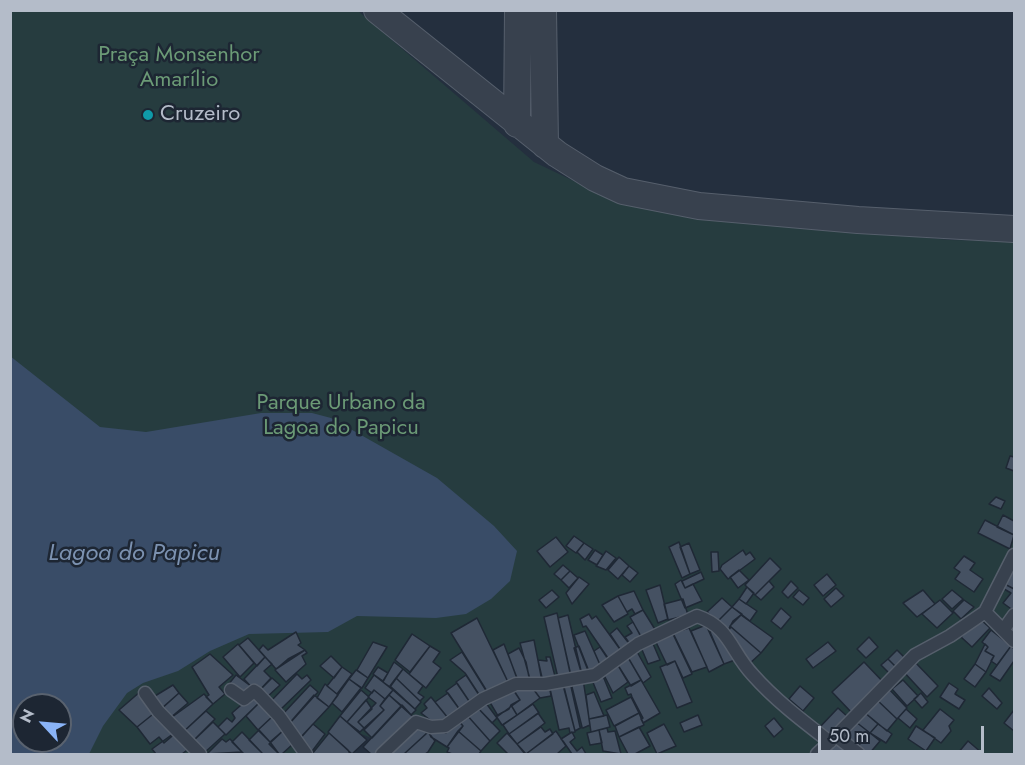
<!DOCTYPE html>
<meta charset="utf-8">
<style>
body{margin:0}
#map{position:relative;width:1025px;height:765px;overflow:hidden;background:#242f3e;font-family:Jost,sans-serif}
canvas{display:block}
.frame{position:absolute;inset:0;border:12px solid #b4bcc9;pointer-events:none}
.north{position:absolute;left:12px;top:693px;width:60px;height:60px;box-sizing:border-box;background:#1d2633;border:2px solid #59626f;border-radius:50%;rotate:296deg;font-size:16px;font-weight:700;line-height:24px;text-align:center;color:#b4bcc9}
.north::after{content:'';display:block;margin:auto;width:21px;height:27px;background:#8ab4f8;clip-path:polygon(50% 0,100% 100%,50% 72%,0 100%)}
.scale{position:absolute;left:818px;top:726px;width:166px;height:27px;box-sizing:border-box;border:3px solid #b4bcc9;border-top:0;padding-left:8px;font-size:18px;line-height:21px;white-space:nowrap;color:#b4bcc9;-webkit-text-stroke:4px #1d2633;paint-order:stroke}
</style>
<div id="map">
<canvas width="1025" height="765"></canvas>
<div class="frame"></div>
<div class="north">N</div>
<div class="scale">50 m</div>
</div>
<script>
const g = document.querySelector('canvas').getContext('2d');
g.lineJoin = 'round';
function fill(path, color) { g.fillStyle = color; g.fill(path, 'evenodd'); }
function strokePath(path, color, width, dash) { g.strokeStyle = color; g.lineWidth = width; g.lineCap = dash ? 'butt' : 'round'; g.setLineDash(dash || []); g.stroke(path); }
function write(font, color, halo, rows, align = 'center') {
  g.font = font + ' Jost,sans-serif'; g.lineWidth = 5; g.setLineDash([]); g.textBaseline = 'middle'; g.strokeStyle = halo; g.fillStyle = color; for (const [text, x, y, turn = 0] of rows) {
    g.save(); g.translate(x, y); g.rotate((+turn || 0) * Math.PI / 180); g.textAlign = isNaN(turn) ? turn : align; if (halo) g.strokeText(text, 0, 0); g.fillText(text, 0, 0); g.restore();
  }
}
const green = new Path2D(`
 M10 11H358L534 162 622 204 778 224 950 240 1014 241V754H398L387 744 361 734 341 754H11ZM24 705H60V741H24Z`);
const water = new Path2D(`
 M10 356 100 427 146 432 261 413H312L331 418 437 478 494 526 517 551 510 581 491 599 466 614 436 618 357 616 328 632 249 634 210 651 178 671 143 683 127 693 103 726 89 754H11ZM24 705H60V741H24Z`);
const building = new Path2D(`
 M1010 456 1014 457V471L1006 468Z
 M996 497 1005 501 1001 509 989 504Z
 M1003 515 1014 521V535L997 527Z
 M985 520 1014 535 1010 549 978 533Z
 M574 536 584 543 576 553 566 546Z
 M556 537 568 552 550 567 537 551Z
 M679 542 690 574 682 578 669 547Z
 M584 543 593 549 585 560 577 552Z
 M689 543 700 570 690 574 680 547Z
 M595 550 603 555 597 565 588 560Z
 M743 550 746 555 750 552 755 559 728 579 720 569 722 565Z
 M606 551 616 558 606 570 596 566Z
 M711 552H718L719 571 712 572Z
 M964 556 975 563 970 570 983 579 974 592 955 579 960 572 954 568Z
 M619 557 629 566 618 579 608 570Z
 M770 558 781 569 755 595 745 585Z
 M563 565 570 571 561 580 554 574Z
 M1010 565 1014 567V589L1001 582Z
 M629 566 638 573 630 582 622 575Z
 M739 570 749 580 738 588 730 577Z
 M570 571 578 578 569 588 561 580Z
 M701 572 704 579 685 588 682 581Z
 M827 574 836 585 823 596 814 585Z
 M579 577 589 584 572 604 566 593Z
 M681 580 685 588 693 584 702 601 685 608 675 584Z
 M769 581 774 587 761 600 755 595Z
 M791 581 798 588 788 598 782 592Z
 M1001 582 1014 589V611L1003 603 1011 593 999 586Z
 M660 585 668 619 658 623 646 590Z
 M747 587 754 593 746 604 739 599Z
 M836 588 844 596 831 607 824 599Z
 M552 590 559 597 546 608 539 600Z
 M799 590 809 598 803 605 793 597Z
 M923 590 935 604 917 617 903 603Z
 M952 590 963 599 952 609 942 599Z
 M634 591 643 610 635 614 632 609 627 612 618 596Z
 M618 596 628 614 614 622 602 605Z
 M722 598 732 607 717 622 707 612Z
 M683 599 688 615 668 620 664 604Z
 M739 599 757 611 750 621 732 607Z
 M940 600 953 613 937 628 922 614Z
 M964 600 974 607 961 619 953 611Z
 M732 607 742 614 733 621 727 632 717 622Z
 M781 608 791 617 781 629 771 621Z
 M643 610 656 631 642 638 630 617Z
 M557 613 571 676 558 678 544 617Z
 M589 614 592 619 596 616 622 652 610 661 586 626 583 627 580 619Z
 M568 615 582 675 571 677 558 618Z
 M741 615 773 638 761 653 730 626Z
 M477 618 508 682 488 693 451 633Z
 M979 618 990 628 972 647 961 637Z
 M633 622 641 637 630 644 625 637 632 633 627 626Z
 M706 625 724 664 709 672 691 631Z
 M719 627 735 660 724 664 710 632Z
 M731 627 761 653 748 665 727 632Z
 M617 628 631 646 622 652 610 634Z
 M689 628 707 667 692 672 673 633Z
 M671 630 692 674 683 678 675 661 667 665 654 638Z
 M991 630 1011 646 997 665 991 661 994 656 985 651 988 647 982 642Z
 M585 631 601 667 589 673 574 635Z
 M296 632 301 643 298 645 305 650 276 669 259 650 263 645 268 650Z
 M412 634 430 646 410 672 395 660Z
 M869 637 878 647 866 658 857 649Z
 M248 638 265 657 257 666 239 645Z
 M651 639 660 660 648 664 640 645Z
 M534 640 542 681 531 683 520 643Z
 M373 642 387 647 368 678 357 670Z
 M828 642 836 651 813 668 806 659Z
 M238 644 254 663 240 677 223 657Z
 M504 644 517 678 508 682 493 650Z
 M985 644 988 647 985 651 994 656 986 672 975 664Z
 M430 646 440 652 433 662 441 668 426 688 409 674Z
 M579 646 590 674 582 675 574 648Z
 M1011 646 1014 649V661L1000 681 990 675Z
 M600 647 610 662 601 667 594 651Z
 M519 648 526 662 530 682 519 684 508 654Z
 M635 648 651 677 643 683 626 654Z
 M305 650 307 653 302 656 306 664 286 682 275 670 288 659Z
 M897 650 907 660 898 669 888 659Z
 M462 652 487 692 480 696 465 673 450 660Z
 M210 654 233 675 219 687 225 694 213 704 206 697 209 695 192 667Z
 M626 654 641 680 631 686 616 662Z
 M331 656 342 667 334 678 320 666Z
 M265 657 272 664 264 671 271 678 257 693 244 679Z
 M546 657H550L556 680 543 682 538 660 547 661Z
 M888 659 898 669 891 675 881 665Z
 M913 660 938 686 927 697 902 670Z
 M675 661 692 702 677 708 660 667Z
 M394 662 403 669 390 687 383 682Z
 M616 662 628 682 613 693 603 673Z
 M864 662 885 684 853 714 832 692Z
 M975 664 986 672 975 687 964 679Z
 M342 667 352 674 337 694 327 686Z
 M378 667 388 673 383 681 373 674Z
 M403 669 423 686 418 693 424 697 420 701 396 678Z
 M356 670 368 678 362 688 349 679Z
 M297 674 302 679 307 675 311 680 280 710 271 701Z
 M236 675 252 687 244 698 228 685Z
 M374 675 393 690 385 699 374 690 372 693 365 688Z
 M466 675 481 698 471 704 456 682Z
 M603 676 612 698 601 702 592 680Z
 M272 678 280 685 267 697 260 690Z
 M396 678 421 702 415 709 390 686Z
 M349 679 361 688 342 712 332 703Z
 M583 679 590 725 583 728 580 727 570 682Z
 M641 680 660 713 643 723 641 719 643 718 632 697 631 694 628 695 625 688Z
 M903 680 918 696 907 706 892 689Z
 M457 683 471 704 460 710 446 691Z
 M563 683 575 731V732L570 733 569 728 559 730 549 684Z
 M571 683 582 727 575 731 563 685Z
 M949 683 958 689 955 694 965 700 959 709 940 697Z
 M325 684 338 695 329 707 317 698Z
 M549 684 551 696 540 698 531 686Z
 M173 685 179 693 159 711 150 699Z
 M310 685 318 692 290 723 281 716Z
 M511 686 520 700 498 716 488 699Z
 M531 686 540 698 517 715 511 705 520 700 512 688Z
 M800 686 814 698 803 711 789 699Z
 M887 687 907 708 897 719 876 699Z
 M989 688 1002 703 997 709 982 696Z
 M361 690 369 697 347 722 340 716Z
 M374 690 385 699 380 706 384 710 365 729 358 722 376 703 368 697Z
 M393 690 416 710 411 715 389 695Z
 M141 691 157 711 137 727 119 710Z
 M256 692 261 701 226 735 218 727 227 718 232 722 235 718 232 713Z
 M594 692 604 716 589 719 586 695Z
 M179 693 188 703 170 718 162 708Z
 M448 693 460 710 448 718 435 702Z
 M921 693 928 702 922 708 914 699Z
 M204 694 213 704 181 734 168 720Z
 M314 695 329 707 300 738 287 726Z
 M389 695 402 706 372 738 363 729 384 710 380 706Z
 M431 697 448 718 438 726 421 713 427 708 424 704Z
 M631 697 639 713 614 726 606 710Z
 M876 699 897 719 887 731 864 712Z
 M366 700 372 709 358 722 364 728 360 732 347 722Z
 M261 701 274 715 258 730 246 716Z
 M486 703 497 718 492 723 476 706Z
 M533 704 539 713 509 734 503 725Z
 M402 705 414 718 376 754H371L363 747Z
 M475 705 500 731 490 741 466 714Z
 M511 705 517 715 502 725 496 716 509 709Z
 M838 708 849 718 831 739 819 728Z
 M906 709 917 719 910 728 898 718Z
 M940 709 954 720 949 726 951 731 941 743 923 730Z
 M1014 710V731L1004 723Z
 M157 711 177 732 164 743 159 737 150 744 137 727Z
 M206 711 215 719 190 744 181 734Z
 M864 712 878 724 870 733 856 722Z
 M538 713 545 723 517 744 509 734Z
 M639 713 644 725 619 737 615 726Z
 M466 714 490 741 481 751 458 731 463 726 459 721Z
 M607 715 610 727 591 732 589 719Z
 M698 715 702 725 684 732 680 723Z
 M273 716 285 729 270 742 258 730Z
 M340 716 367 740 352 754 328 732Z
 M455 717 463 726 447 747 431 737 429 733 433 727 446 733Z
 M774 718 783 729 774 737 765 726Z
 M213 722 225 734 203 754 190 744Z
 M856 722 870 733 854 750 841 739Z
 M417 723 427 733 404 754H384Z
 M313 724 325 734 310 754 297 742Z
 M664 724 676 746 657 754 647 733Z
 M878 724 892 734 886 743 870 733Z
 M916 726 935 738 926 751 908 739Z
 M541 727 545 732 550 729 553 734 526 754 517 744Z
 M639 727 650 746 635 754H628L619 737Z
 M607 728 608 732 615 731 621 754 603 751 599 730Z
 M285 729 294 743 282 754H279L269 744Z
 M259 730 270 742 279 754H263L249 740Z
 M599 730 602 743 590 745 587 733Z
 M177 731 191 747 182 754H156L152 749Z
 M458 731 481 751 479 754H452L447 752 449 748 447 747Z
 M556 731 566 746 557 754H526Z
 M242 732 262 753 263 754H244L232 742Z
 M428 732 435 741 428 752 425 754H404Z
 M572 732 575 738 570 742 577 751 582 747 586 754H572L563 741 561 739Z
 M329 733 348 750 350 754H312Z
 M507 733 517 744 525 754H508L497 743Z
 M870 733 880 741 869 754 858 746Z
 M222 739 226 742 230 739 242 752 207 754Z
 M838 739 847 748 840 754H823Z
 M968 741 982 753 981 754 958 753Z`);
const lane = new Path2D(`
 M985 612 1014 555
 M1004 629 1014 615
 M231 690 244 699 254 691 257 693 279 716 306 754
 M145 693 158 711 200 754
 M836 736 915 655 950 636 985 612 1014 641
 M382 754 416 722 431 727 445 726 483 699 516 684H545L595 675 638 644 697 616C730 627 731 652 753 675 775 700 804 722 830 742
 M817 754 836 736 859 754`);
const street = new Path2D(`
 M377 10 557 154 595 178 623 191 699 206 858 220 1014 229
 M543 10 545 145
 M517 124 518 10`);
const markers = [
 [148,115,6,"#0f9aa8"]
];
const parkNames = [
 ["Praça Monsenhor",179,56],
 ["Amarílio",179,81],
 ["Parque Urbano da",341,404],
 ["Lagoa do Papicu",341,429]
];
const poiNames = [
 ["Cruzeiro",160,115]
];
const waterNames = [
 ["Lagoa do Papicu",134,554]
];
fill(green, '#263c3f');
fill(water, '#394c67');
fill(building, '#455162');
strokePath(building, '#1f2835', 1.5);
strokePath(lane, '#565f6c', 15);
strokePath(street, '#565f6c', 28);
strokePath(lane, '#38414e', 12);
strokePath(street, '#38414e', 26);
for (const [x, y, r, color] of markers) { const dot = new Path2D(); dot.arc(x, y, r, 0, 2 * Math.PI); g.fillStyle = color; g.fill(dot); strokePath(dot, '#1d2633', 2); }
write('22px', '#6b9a76', '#1d2633', parkNames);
write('22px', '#b4bcc9', '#1d2633', poiNames, 'left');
write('italic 24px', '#7c92b1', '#1d2633', waterNames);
</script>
